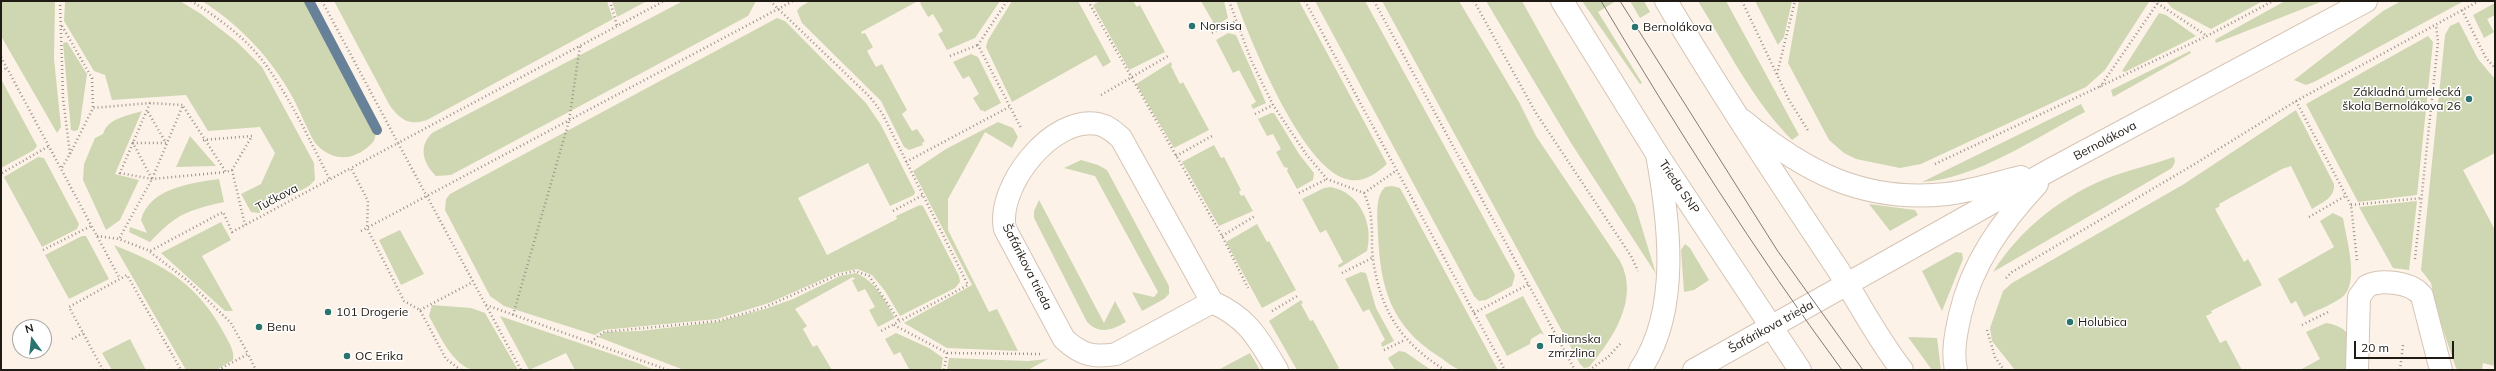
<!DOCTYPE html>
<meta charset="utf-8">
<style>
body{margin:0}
#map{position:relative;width:2496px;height:371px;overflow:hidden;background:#fdf2e8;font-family:Mulish,sans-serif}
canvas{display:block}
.frame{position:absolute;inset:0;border:2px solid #201a14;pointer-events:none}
.north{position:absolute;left:12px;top:319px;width:40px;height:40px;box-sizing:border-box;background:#fff;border:1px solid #a6a3a1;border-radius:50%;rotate:345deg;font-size:11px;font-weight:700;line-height:16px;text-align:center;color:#201a14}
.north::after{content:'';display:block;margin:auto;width:14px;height:18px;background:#2a736f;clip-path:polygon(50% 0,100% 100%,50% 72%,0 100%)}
.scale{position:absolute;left:2354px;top:341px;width:100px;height:18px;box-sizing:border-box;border:2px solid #201a14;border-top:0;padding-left:5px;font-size:12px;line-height:14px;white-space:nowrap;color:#201a14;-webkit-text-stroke:3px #fff;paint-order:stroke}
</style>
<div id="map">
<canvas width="2496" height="371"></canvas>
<div class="frame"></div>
<div class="north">N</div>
<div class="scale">20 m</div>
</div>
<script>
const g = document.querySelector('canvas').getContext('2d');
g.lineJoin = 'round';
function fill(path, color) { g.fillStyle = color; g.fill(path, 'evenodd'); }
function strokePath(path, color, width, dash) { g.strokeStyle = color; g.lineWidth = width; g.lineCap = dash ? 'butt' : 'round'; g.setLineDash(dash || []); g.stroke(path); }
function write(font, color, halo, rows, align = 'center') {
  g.font = font + ' Mulish,sans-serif'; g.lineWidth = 3; g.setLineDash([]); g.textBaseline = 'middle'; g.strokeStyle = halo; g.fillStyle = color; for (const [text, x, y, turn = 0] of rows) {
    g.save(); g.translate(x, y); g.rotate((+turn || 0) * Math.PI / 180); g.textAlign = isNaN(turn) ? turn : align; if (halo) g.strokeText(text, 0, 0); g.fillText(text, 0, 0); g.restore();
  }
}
const green = new Path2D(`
 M1 1H55L54 59 61 127 57 133 1 36Z
 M65 1H180L201 14 237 42 262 67 314 163 315 180 309 186 259 213 251 212 241 194 261 184 275 153 260 127 208 131 186 95 112 100 105 75 94 71 64 21Z
 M202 1H311L378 125 374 141C357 160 335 164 316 144 312 140 298 107 293 98 271 58 241 26 202 1Z
 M334 1H607L613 19 427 120C409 126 401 120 390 106Z
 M612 1H647L617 17Z
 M683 1H756L748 16 451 175 436 176C423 163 418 147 432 133Z
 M810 1H918L861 32 862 34 865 33 873 47 867 51 876 67 882 64 907 110 902 114 912 131 917 129 925 141 922 143 923 145 909 150 904 147 881 101 802 23 797 11 800 7Z
 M922 1H1000L975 38 947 50 938 34 943 31 933 14 928 17 920 3Z
 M1012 1H1078L1111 62 1103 67 1096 55 1012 102 986 47 988 40Z
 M1100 1H1133L1137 7 1140 5 1165 52 1129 70 1093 5Z
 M1201 1H1224L1228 18 1210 30 1208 26 1213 22Z
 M1236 1H1299L1387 164C1376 174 1362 184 1346 179 1302 167 1251 42 1236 1Z
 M1315 1H1365L1515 275 1512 286 1486 300 1479 301 1474 296Z
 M1382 1H1459L1519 102 1536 136 1620 261C1640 298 1613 339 1589 367L1584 368 1580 364Z
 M1486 1H1522L1635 205 1656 274 1571 143Z
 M1582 1H1616L1598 12 1642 83 1640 84Z
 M1630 1H1644L1650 12 1640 18Z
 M1698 1H1726L1799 135 1792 140C1753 101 1727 48 1698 1Z
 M1755 1H1792L1784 37 1778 45Z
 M1799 1H2147L2149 2 2105 70 2086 87 1921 164 1900 168 1856 159 1844 153 1829 140 1788 63Z
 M2166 1H2263L2211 29 2172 8Z
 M2285 1H2323L2216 43 2215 40 2220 37Z
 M2401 1H2464L2314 82 2306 85 2294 80 2383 11Z
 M2495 3V15L2487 19 2494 32 2484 38 2473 15Z
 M2159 13 2166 15 2196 36 2125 72 2122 71Z
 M777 18 785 21 866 103 881 125 915 192 914 195 890 206 868 163 798 198 827 255 897 219 896 216 920 205 923 206 959 276 960 282 955 288 900 316 885 291 872 275 857 269 837 273 769 303 717 319 603 330 595 335 504 306 490 296 445 210 446 199 450 194Z
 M2459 22 2478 59 2495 79V153L2463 170 2495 230V366L2483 363 2482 370H2458L2456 368 2436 309 2431 283 2421 270 2445 35 2450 26Z
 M1228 33 1236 35 1266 103 1253 109 1251 105 1256 102 1239 70 1233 73 1216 40Z
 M2428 36 2433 42 2417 195 2358 202 2306 104Z
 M67 42 87 74 80 123 78 130 74 131 71 130 63 43Z
 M2190 51 2191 53 2113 97 2111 90Z
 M971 54 978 57 1001 103 984 112 983 110 981 111 973 98 979 94 969 76 963 79 953 62Z
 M1171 62 1172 65 1171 66 1180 84 1183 82 1209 130 1174 148 1136 84Z
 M1 79 37 146 34 150 1 168Z
 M2081 104 2085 112C2037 137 1976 179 1922 182Z
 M2296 110 2334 184C2335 198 2323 202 2312 209L2291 166 2282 169 2219 204 2220 206 2215 209 2244 262 2248 259 2262 285 2211 311 2212 313 2206 316 2220 343 2226 340 2242 370H2015L1992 341 1990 328 2003 291 2012 283 2184 184Z
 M142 111 115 174 139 180 120 220 106 230 83 180 84 164 95 138 103 134C108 118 127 116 142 111Z
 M1271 113H1274L1299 154 1314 173 1313 180 1297 189 1287 171 1288 168 1284 167 1276 152 1281 149 1273 134 1267 136 1258 119Z
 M998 122 1013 128 1018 137 1012 148 985 132 948 199V230L989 312 997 309 1018 351 947 348 904 323 972 285 913 171 946 149Z
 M190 136 216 166 176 167Z
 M1214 145 1221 158 1224 157 1241 190 1239 192 1241 196 1244 195 1253 211 1219 226 1182 162Z
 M38 157 44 158 79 224 77 229 42 247 4 177Z
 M2174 157 2175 162 2172 168 1993 272C2021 228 2064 194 2113 176 2133 169 2154 164 2174 157Z
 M1081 160 1098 165 1107 170 1169 286V294L1164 299 1142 311 1132 292 1154 297 1158 292 1095 176 1064 168Z
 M219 179 224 202C186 211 178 213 150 242L129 232 130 227 147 233 141 220C149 188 192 183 219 179Z
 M1392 186 1400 188 1498 370C1487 370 1473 371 1462 370 1454 369 1445 360 1438 356 1391 326 1380 287 1378 234 1378 220 1374 198 1385 187Z
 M1331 187C1360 193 1374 224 1367 251L1339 268 1338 265 1343 262 1326 230 1320 233 1302 199 1324 188Z
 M1039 200 1104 323 1115 301 1126 322C1112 330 1100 335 1087 322L1034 218V211Z
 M2417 201 2409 270 2393 268 2359 207Z
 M1869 204 1915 210 1918 215 1890 231Z
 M2333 213 2343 218C2346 238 2361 285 2341 298 2330 306 2316 310 2304 317L2296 301 2291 304 2278 279 2334 247 2320 221Z
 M221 222 231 240 202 256 233 311H225L161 253Z
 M1257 224 1267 242 1269 241 1296 290 1262 308 1226 242Z
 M400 230 424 274 401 285 379 240Z
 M82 236H86L109 279 69 299 45 255Z
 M1685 244 1690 248 1709 280 1694 290 1684 292 1681 250Z
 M114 245C166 266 198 284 225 335 229 343 235 351 233 360L216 370H186Z
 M1956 252 1962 253 1963 259 1942 311 1922 271Z
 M1361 272 1366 273 1376 308 1394 341 1382 347 1381 343 1385 340 1369 309 1363 312 1345 279Z
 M856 273C876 282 884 299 895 318L878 327 869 310 875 307 865 289 858 292 852 280 855 279 853 277 795 309 807 326 803 329 813 347 817 345 832 370H684L598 337 605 332 640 331 717 322 765 309 793 299 840 276Z
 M1523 296 1544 335 1541 333 1531 339 1530 344 1507 356 1485 315Z
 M1301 300 1303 303 1301 304 1310 321 1313 320 1339 368 1335 370H1297L1269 321Z
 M432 305 471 308 485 313 518 370C504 370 487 371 474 370 453 367 438 332 429 316Z
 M500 316 635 362 655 370H575L566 353 529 370Z
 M2326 323C2357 328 2350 346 2350 370H2300L2320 359 2306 332Z
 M896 333 929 348 943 358 941 370H907L909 369 900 352 894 355 885 339Z
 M1908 337 1937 338 1941 370H1932Z
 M130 339 146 370H112L102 353Z
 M1399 351 1405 352 1431 370H1395L1388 358Z
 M1250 353 1260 370H1218Z
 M949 358 1028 361 1048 359 1028 370H947Z`);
const stream = new Path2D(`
 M309 1 377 130`);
const path = new Path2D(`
 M60 1 63 98 70 154 61 169
 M191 1C211 13 230 27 247 43 280 75 309 139 330 180
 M322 1 398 143 664 1
 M610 1 617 26
 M770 1 870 97 882 113 968 285 881 331
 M1007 1 978 45 1021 128
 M1088 1 1222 236 1248 288
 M1229 1 1251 60 1273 105 1306 154 1327 179 1364 193C1367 201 1371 210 1371 219 1373 232 1371 246 1373 259 1380 310 1401 343 1445 370
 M1305 1 1505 370
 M1374 1 1575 370
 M1474 1 1536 113 1631 256 1638 271
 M1742 1 1789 100 1809 132
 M2154 1 2207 36
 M2462 10 2486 58 2495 68
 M62 26 92 78 93 108
 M1212 33 1236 21
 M950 56 978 45
 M1 57 120 279
 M1 71 7 68
 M1777 74 1795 1
 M2100 87 2159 1
 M1101 95 1168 56
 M2296 101 2351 205 2357 260
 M150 103 120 173 152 179 226 172 183 106
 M148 112 166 143H133L152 179
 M1255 114 1273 105
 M203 140 252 136 232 170 226 172
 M70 154 93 108 150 103 183 105 152 179 119 239
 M1176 156 1212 136
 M906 162 1009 107
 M1935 164 2207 36 2273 1
 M232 170 245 225
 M2 173 49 146
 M1299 193 1327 179
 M1364 193 1397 170
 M2351 205 2422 198
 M893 211 923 195
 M2309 217 2347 195
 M361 231 793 1
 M97 236 119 239 150 251 223 212 232 232 351 168
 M1222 236 1255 216
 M43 250 91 226
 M150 252 187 280 231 323 248 354
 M2415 259 2438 42 2436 25
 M1342 273 1372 258
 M2006 278 2012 272 2193 165 2296 101 2479 1
 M486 305 668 370
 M420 310 473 282
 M1272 311 1299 295
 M1474 313 1529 284
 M513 315 569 121 580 46
 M894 325 947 353 944 370
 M2302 325 2330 311
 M1987 330 1995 357 2004 370
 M72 339 83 333
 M591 342 603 332 718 321 763 308 837 275 855 271 869 276 900 322
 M1384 350 1405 340
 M947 353 1040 354
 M103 370 69 307 127 275 181 370
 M218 370 248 354 256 370
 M461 370 446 359 420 310 404 301 367 228 368 201 351 168 398 143 521 370
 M1589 370 1608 357 1621 343
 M2400 370 2403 345`);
const minor = new Path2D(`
 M1742 120C1805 172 1863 203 1947 194 1972 191 1997 183 2021 177
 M1212 302 1116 354C1094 358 1081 355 1064 339L1005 229C996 187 1052 115 1098 124 1108 126 1114 132 1121 138L1212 302C1248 318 1258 338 1277 370
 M1640 370C1681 310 1669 220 1657 154
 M1694 370 2050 170 2366 1
 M1956 370C1952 352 1956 333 1960 315 1972 263 2001 223 2037 184
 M2357 370 2359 297 2367 286C2381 279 2412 282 2422 296L2441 370`);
const tertiary = new Path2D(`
 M1562 1 1657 154 1800 370
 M1666 1C1720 92 1778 180 1837 268 1859 302 1877 338 1902 370`);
const tram = new Path2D(`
 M1601 1C1676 127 1755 252 1842 370
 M1620 1 1777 250 1863 370`);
const markers = [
 [1192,26,4,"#2a736f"],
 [1635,27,4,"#2a736f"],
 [2469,99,4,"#2a736f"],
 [328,312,4,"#2a736f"],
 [2070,322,4,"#2a736f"],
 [259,327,4,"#2a736f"],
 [1540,346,4,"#2a736f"],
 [347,356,4,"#2a736f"]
];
const poiNames = [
 ["Norsisa",1200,26],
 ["Bernolákova",1643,27],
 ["Základná umelecká",2461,92,"right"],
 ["škola Bernolákova 26",2461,106,"right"],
 ["101 Drogerie",336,312],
 ["Holubica",2078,322],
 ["Benu",267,327],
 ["Talianska",1548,339],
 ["zmrzlina",1548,353],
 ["OC Erika",355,356]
];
const streetNames = [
 ["Bernolákova",2105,141,-28],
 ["Trieda SNP",1679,187,56],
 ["Tučkova",277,198,-28],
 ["Šafárikova trieda",1027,267,63],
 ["Šafárikova trieda",1771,327,-29]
];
fill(green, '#ced7b2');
strokePath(stream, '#678198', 10);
strokePath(minor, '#d5c4b4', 24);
strokePath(tertiary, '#d5c4b4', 24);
strokePath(path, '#9b928a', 2.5, [1, 3]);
strokePath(minor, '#fff', 22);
strokePath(tertiary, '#fff', 22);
strokePath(tram, '#837a73', 1);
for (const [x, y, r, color] of markers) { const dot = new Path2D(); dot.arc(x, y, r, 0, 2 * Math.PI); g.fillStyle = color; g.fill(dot); strokePath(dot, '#fff', 1.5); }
write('12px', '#201a14', '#fff', poiNames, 'left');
write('12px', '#201a14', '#fff', streetNames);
</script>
